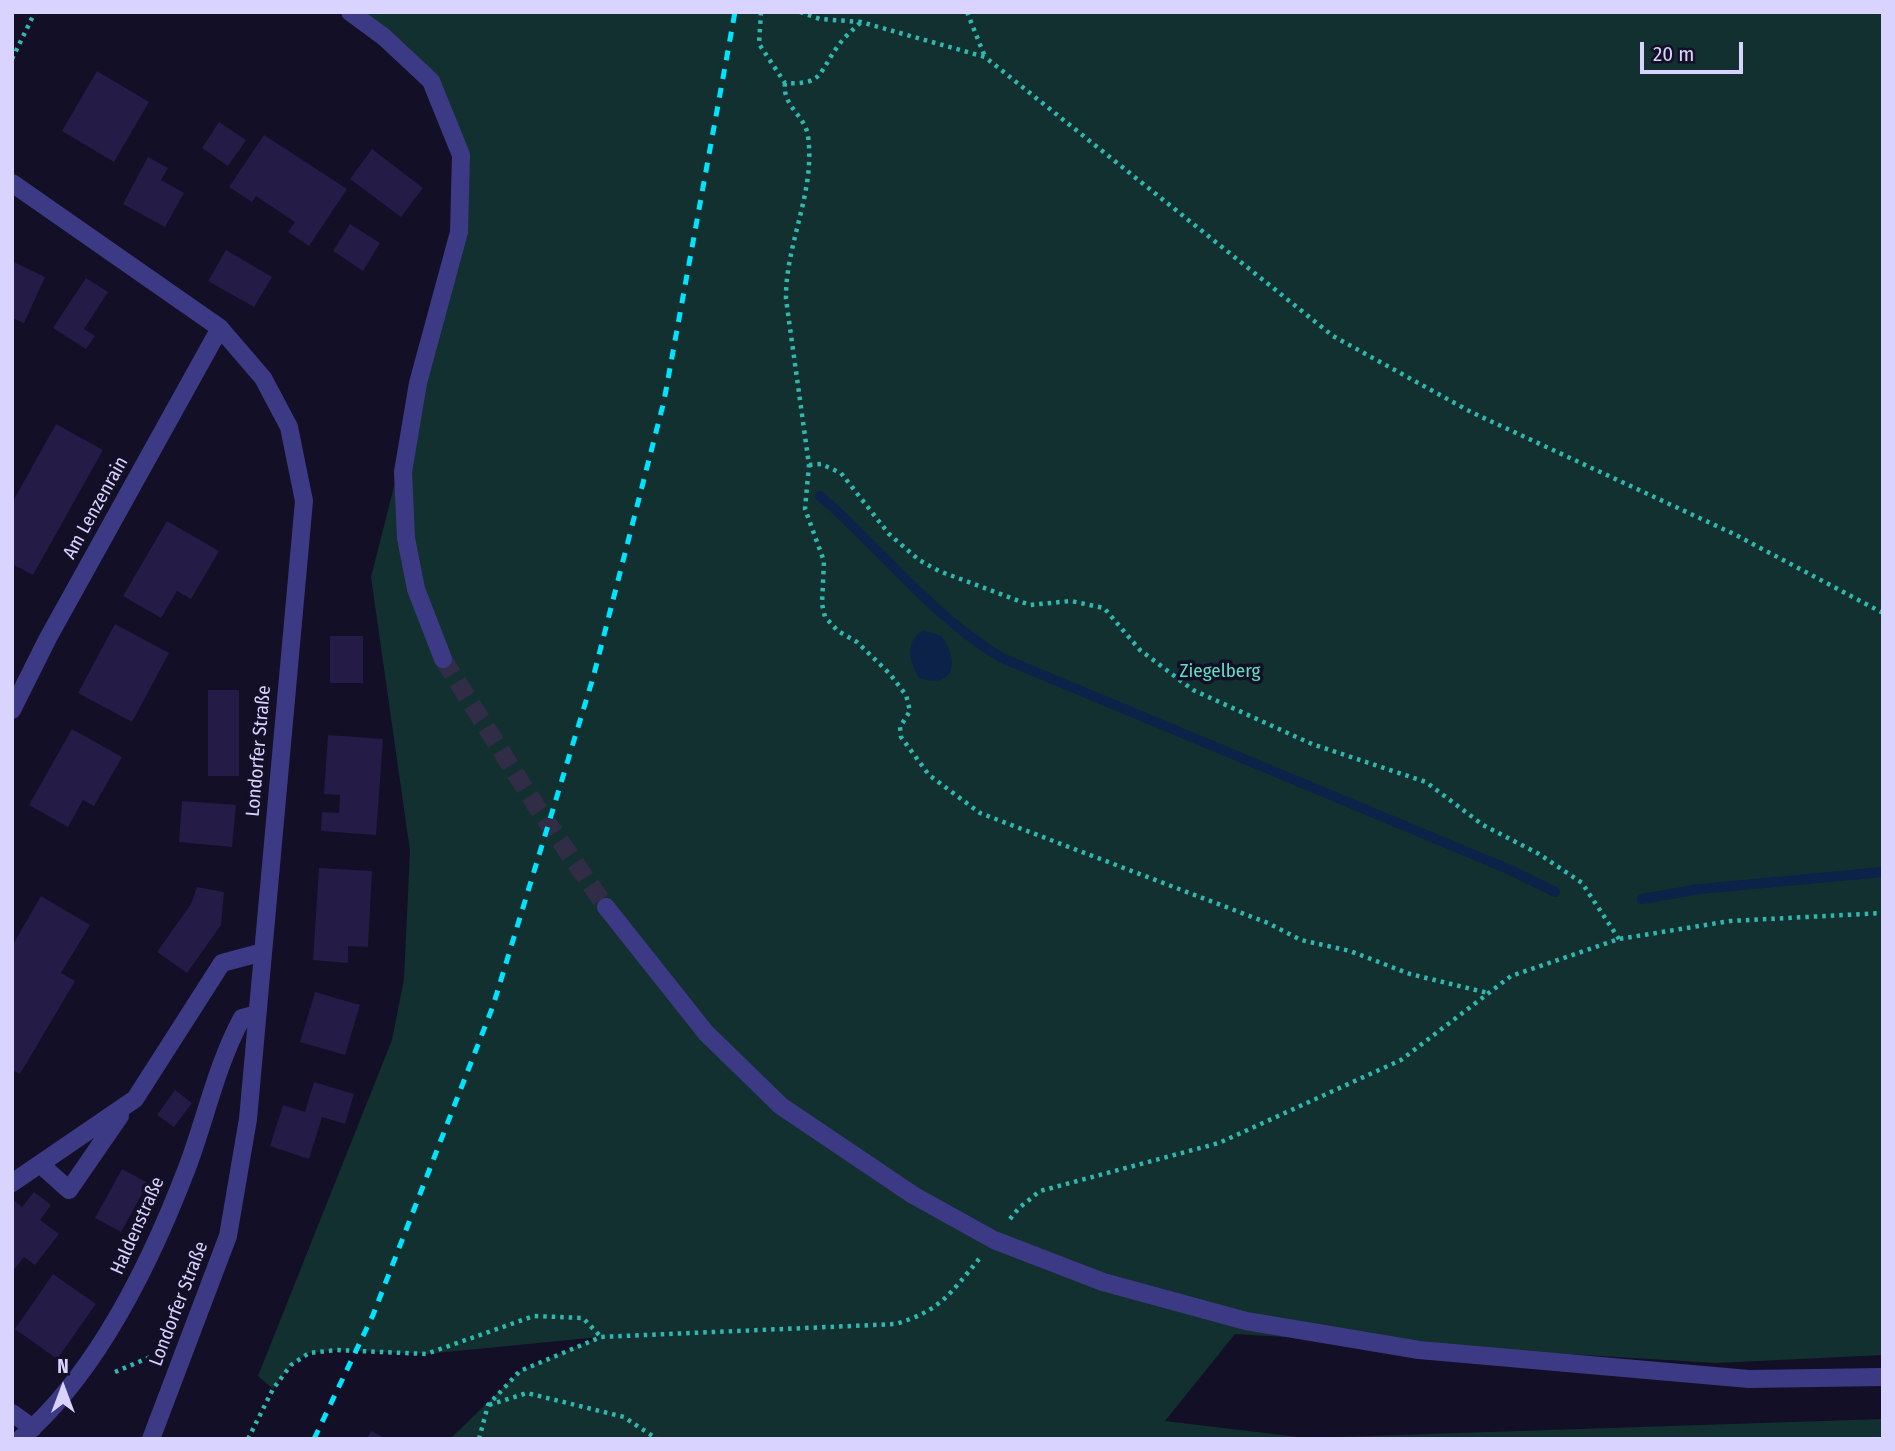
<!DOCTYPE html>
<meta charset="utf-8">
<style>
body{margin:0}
#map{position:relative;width:1895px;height:1451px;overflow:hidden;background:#130f26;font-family:"Fira Sans Condensed",sans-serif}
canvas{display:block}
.frame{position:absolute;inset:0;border:14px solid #d9d4ff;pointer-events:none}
.north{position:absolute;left:28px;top:1353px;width:70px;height:70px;-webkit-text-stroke:5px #130f26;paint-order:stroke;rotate:0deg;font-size:19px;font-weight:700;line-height:28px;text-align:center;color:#d9d4ff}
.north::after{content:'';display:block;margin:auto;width:24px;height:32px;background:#d9d4ff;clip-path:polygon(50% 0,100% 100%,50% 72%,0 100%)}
.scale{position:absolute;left:1640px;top:42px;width:103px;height:32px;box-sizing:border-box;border:4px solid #d9d4ff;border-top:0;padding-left:9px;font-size:21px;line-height:24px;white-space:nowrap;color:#d9d4ff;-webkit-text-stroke:5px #130f26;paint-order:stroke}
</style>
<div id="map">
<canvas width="1895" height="1451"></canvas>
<div class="frame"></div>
<div class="north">N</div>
<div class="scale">20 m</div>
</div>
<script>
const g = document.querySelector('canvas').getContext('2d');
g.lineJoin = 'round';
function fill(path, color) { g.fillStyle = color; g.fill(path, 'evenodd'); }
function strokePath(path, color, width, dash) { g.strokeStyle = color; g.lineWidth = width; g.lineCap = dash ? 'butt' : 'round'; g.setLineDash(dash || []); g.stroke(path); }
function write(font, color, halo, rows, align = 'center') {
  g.font = font + ' "Fira Sans Condensed",sans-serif'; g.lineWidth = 7; g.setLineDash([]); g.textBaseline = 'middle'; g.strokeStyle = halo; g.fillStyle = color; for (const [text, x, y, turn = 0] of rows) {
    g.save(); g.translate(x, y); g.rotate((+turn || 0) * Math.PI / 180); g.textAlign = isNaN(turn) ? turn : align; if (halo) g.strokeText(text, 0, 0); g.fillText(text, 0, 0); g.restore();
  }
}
const green = new Path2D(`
 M350 12H1883V1355L1716 1363 1235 1334 1165 1421 1307 1438 1883 1419V1439H450L520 1371 599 1337 426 1354 337 1350 309 1353 291 1365 273 1389 258 1376 392 1040 404 979 410 851 371 577 459 232 461 155 431 81Z`);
const water = new Path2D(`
 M923 630 941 636C960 660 955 690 919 678 909 660 904 643 923 630Z`);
const stream = new Path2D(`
 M820 496C882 549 931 616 1002 658L1508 869 1555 892
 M1642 899 1700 889 1883 872`);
const building = new Path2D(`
 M97 71 149 102 114 162 62 131Z
 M219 122 246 140 228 166 202 148Z
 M264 135 347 189 309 246 288 232 295 222 256 196 252 202 229 187Z
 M372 149 423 188 401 217 350 179Z
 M148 157 168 168 161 180 184 193 165 227 123 204Z
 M350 224 380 243 363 271 333 251Z
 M226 250 272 277 254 307 208 281Z
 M12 261 45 277 24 323 12 318Z
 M86 278 108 292 84 329 95 336 86 349 53 328Z
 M56 424 103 450 33 575 12 564V503Z
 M167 521 219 551 191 599 177 591 161 618 123 596Z
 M115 624 169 653 132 722 78 693Z
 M330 636H363V683H330Z
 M208 690H239V776H208Z
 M72 729 122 757 94 806 83 800 68 827 29 805Z
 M328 735 383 739 376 835 321 831 322 812 339 813 340 795 324 794Z
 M182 801 236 805 232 847 179 842Z
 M319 868 372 871 368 947 348 946V963L313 960Z
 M197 887 224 892 221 925 187 973 157 952 191 904Z
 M41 896 90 925 61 973 75 981 20 1074 12 1070V946Z
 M315 992 360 1005 345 1055 300 1042Z
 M314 1082 354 1094 345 1124 322 1117 309 1159 270 1146 283 1105 305 1112Z
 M175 1090 192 1103 174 1127 157 1115Z
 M122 1169 148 1183 121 1232 95 1218Z
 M34 1192 51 1205 40 1220 59 1234 35 1265 24 1257 12 1272V1199L22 1207Z
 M53 1274 96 1304 57 1359 15 1329Z
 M371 1431 387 1439H367Z`);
const minorTunnel = new Path2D(`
 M443 659 538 809 606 907`);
const path = new Path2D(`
 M761 12 759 44 785 83C824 85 818 73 838 46 844 37 853 30 861 22
 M800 12 820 19 861 22 985 57 1333 336 1471 412 1734 534 1883 613
 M967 12 985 57
 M12 59 35 12
 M785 83C782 106 805 115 808 136 816 191 785 245 786 299L809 465 805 509 824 561 822 604 825 617 838 631 857 642 890 674 906 695 910 711 900 727 901 737 929 775 980 813 1268 923 1301 940 1350 951 1410 974 1488 993
 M809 465 821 464 841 473 889 534 919 560 939 571 1030 605 1071 601 1104 608 1140 650 1193 690 1312 744 1426 782 1483 825 1539 854 1582 883 1619 939
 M1010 1219 1019 1208 1040 1191 1219 1143 1401 1060 1511 976 1619 939 1730 921 1883 913
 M115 1372 155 1355
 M489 1405 527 1393 624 1417 657 1439
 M248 1439 273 1389 291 1365 309 1353 337 1350 426 1354 534 1316 583 1318 601 1337
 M479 1439 488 1405 520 1371 601 1337 896 1324C941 1310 950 1294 979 1259`);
const minor = new Path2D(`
 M350 12 384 37 431 81 461 155 459 232 418 383 403 472 406 538 416 589 443 659
 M12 183 220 328 263 378 289 427 304 501 248 1119 228 1236 151 1439
 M12 710 48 638 220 328
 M606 907 706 1033 781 1106 913 1195 994 1240 1103 1282 1246 1321 1419 1350 1749 1379 1883 1377
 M40 1164 69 1190 120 1116
 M12 1183 135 1099 222 963 263 952
 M12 1413 33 1428
 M20 1439C98 1373 151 1262 187 1168 206 1118 216 1066 242 1018L257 1014`);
const rail = new Path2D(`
 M314 1439 373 1315 493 1006 593 678 664 401 735 12`);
const streetNames = [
 ["Am Lenzenrain",96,508,-61],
 ["Londorfer Straße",259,751,-85],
 ["Haldenstraße",138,1226,-66],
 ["Londorfer Straße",179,1304,-69]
];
const parkNames = [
 ["Ziegelberg",1220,672]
];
fill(green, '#12302f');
fill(water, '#0c2248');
strokePath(stream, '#0c2248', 10);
fill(building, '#241b47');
strokePath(minorTunnel, '#312d47', 18, [18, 9]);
strokePath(path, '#2fb8b0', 4.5, [3.5, 5]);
strokePath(minor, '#3d3a85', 18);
strokePath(rail, '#00e5ff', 5, [10, 9]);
write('19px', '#d9d4ff', '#130f26', streetNames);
write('19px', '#5fe0c0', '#130f26', parkNames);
</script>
